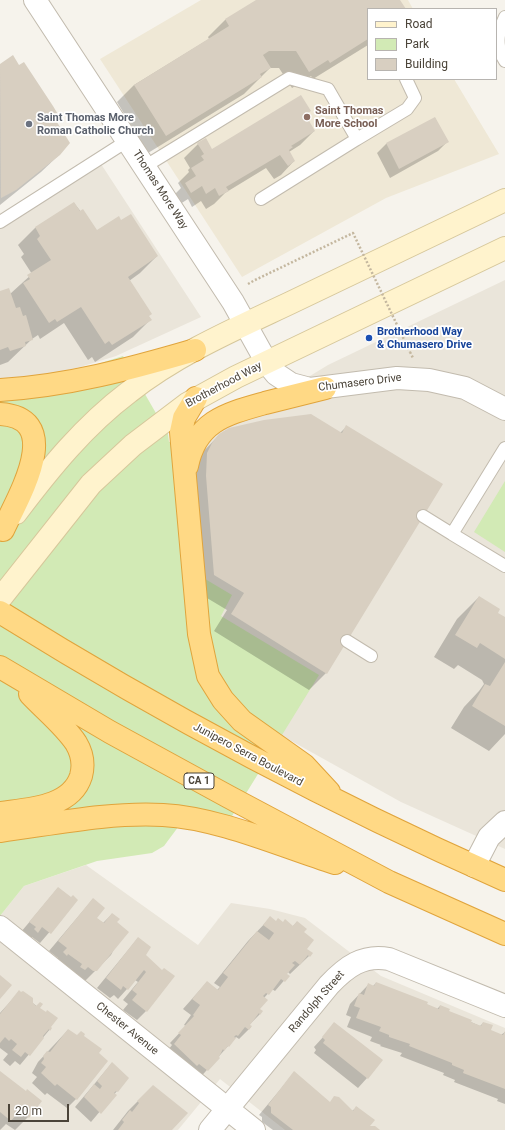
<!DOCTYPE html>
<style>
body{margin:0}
#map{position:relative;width:505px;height:1130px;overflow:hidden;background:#f6f3ec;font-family:Roboto,sans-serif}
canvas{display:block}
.legend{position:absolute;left:367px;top:8px;width:130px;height:72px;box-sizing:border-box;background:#fff;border:1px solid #b7b4b0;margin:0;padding:5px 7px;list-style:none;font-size:12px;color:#4b4439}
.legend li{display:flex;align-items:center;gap:8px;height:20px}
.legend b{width:20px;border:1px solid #b7b4b0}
.scale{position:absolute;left:8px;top:1104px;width:61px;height:18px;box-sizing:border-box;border:2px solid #4b4439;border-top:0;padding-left:5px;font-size:12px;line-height:14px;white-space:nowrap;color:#4b4439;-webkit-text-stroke:3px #fff;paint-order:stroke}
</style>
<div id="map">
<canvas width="505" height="1130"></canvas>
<ul class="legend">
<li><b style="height:5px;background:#fff3cd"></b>Road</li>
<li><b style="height:11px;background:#d2eab5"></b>Park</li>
<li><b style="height:11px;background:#d8cfc1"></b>Building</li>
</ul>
<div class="scale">20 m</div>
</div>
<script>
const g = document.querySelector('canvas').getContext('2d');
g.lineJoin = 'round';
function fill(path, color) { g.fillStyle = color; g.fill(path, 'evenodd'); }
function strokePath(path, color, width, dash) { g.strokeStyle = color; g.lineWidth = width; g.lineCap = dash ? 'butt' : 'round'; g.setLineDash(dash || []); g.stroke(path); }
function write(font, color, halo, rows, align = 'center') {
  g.font = font + ' Roboto,sans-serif'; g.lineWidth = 3.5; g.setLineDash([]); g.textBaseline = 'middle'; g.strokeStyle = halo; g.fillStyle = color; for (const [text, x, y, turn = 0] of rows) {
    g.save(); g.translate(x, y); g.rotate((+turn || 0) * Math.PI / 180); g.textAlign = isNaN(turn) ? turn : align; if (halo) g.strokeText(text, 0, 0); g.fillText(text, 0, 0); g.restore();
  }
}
const residential = new Path2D(`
 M101 164 201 317 116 356 80 367 42 376 0 381V229Z
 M505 280V849L401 802 268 728 212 648 194 490 197 467 202 448 215 434 328 365Z
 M86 865 198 945 231 903 270 909 305 918 381 976 505 1028V1130H285L220 1079 178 1130H0V916L24 886Z`);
const education = new Path2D(`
 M201 0H408L413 9H368V79H454L499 154 386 198 242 277 100 59Z`);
const green = new Path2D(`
 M123 356 168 434 169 442 172 441 185 567 232 595 221 616 319 675 229 821 190 811 164 846 152 853 97 861 24 886 0 916V382L82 369Z
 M505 481V552L474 532Z`);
const shadow = new Path2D(`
 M258 0H399L404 9H368V45L313 79 311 76 292 88 279 68H270L244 94 148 153 117 102 134 85 209 39 208 37 225 20Z
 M13 57 54 120 59 155 41 172 0 205V65Z
 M310 111 305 116 314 131 300 145 289 152 294 161 281 175 274 179 266 168 225 193 214 204 206 209 201 201 192 207 188 199 177 206 172 197 181 188 178 183 189 172 188 170 190 168 184 158 198 144 211 150Z
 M435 118 447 142 438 151 390 178 377 153 386 144Z
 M74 203 97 232 157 256 140 273 129 281 150 320 133 337 95 362 92 357 88 360 64 323 40 339 38 335 32 339 8 362 0 365V292L10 294 32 274 21 257 24 254 18 245 35 228Z
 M346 427 326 673 309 690 214 631 227 610 197 592 189 483 202 453 219 435 340 433Z
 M479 597 497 614 505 619V734L489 751 451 728 464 707 479 691 484 684 482 680 458 665 454 669 434 657 457 619Z
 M58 888 71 898 77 900 40 943 32 937 27 941 21 932Z
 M93 899 96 918 103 923 112 914 115 922 114 949 111 955 86 980H83L54 962 58 958 49 951Z
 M270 918 276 922 292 927 297 922 303 932 305 949 309 956 290 974 288 972 286 974 288 976 275 991 272 989 264 998 259 1009 260 1014 249 1025 251 1027 239 1039 236 1037 198 1080 165 1054 172 1045 170 1043 186 1026 184 1025 191 1015 183 1009 207 982 217 990 220 987 214 983 248 941Z
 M138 938 144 955 162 971 146 1011 137 1020 123 1010 128 1004 123 1000 138 982 135 980 118 999 114 995 110 998 97 988Z
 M376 983 437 1009 440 1006 448 1012 480 1026 483 1023 490 1031 501 1035 505 1032V1104L497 1101 498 1099 454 1082 455 1080 443 1075 444 1073 400 1056 402 1053 380 1046 381 1045 370 1041 372 1037 347 1027 351 1017 346 1015 350 1004 368 985 373 986Z
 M19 992 39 1008 51 1028 20 1065 15 1061 10 1066 3 1060 8 1054 0 1048V1013Z
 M335 1024 367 1078 358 1088 314 1053 316 1050 314 1047Z
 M68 1030 76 1036H82L76 1099 67 1108 47 1093 45 1095 32 1083 37 1077 32 1073 38 1062Z
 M112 1063 117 1091 91 1122 75 1107Z
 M0 1072 28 1117 15 1130 6 1124 0 1130Z
 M294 1073 329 1103 352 1111 357 1107 368 1127 377 1130H273L262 1122V1117L259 1115Z
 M153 1086 170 1130H113L128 1111Z`);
const building = new Path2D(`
 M256 0H400L406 9H368V39L330 63 328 60 309 72 296 51H269L263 55 271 68 260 74 262 77 166 136 134 85 229 26 225 19Z
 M13 55 19 65 24 62 53 106 59 116 55 119 70 143 60 155 16 190 1 198 0 64Z
 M301 95 311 111 305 114 315 131 291 146 293 147 289 150 295 161 288 166 280 155 226 187 229 191 219 196 215 188 206 194 202 186 191 193 185 183 196 176 191 168 204 160 201 156 204 154 197 143 206 138 212 149Z
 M435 117 449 142 399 169 386 143Z
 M74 202 80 211 83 209 97 230 119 216 121 220 131 214 158 256 128 277 152 314 149 316 152 320 112 345 109 341 105 344 81 307 57 322 55 319 49 323 23 283 30 279 27 275 51 260 37 239 40 236 35 227Z
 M9 288 16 308 20 307 23 316 26 315 33 340 25 342 26 346 10 351 8 347 0 350V291Z
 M311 414 342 433 346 425 443 484 327 674 231 614 244 593 214 575 206 476 207 453 212 443 219 434 229 428 264 420Z
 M479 596 500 609 498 613 505 617V659L480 643 477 648 455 635Z
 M505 662V726L472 706 485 684 490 686Z
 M58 887 71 897 73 895 78 900 51 934 42 927 38 933 34 929 36 927 29 922Z
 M93 898 105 908 97 918 104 923 112 913 120 919 117 922 129 932 97 971H93L88 967 85 970 80 967 82 964 68 954 67 956 63 952 67 948 58 941Z
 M270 916 276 921 278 918 283 922 285 919 293 926 297 921 307 929 304 932 314 940 307 949 313 953 310 957 308 955 300 965 295 961 292 963 295 965 287 974 290 976 285 982 281 979 269 995 266 993 263 996 268 1000 260 1009 263 1011 260 1015 259 1013 250 1025 252 1026 249 1030 245 1027 238 1036 236 1035 234 1037 236 1038 229 1047 228 1046 224 1051 223 1049 219 1057 220 1058 208 1071 199 1064 197 1066 174 1044 181 1035 178 1033 194 1016 193 1015 200 1005 192 999 207 981 218 990 228 977 223 973 257 931 269 940 274 933 263 925Z
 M138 937 151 947 146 955 162 970 164 968 175 976 147 1012 132 1000 137 994 132 990 146 972 144 970 128 990 123 986 121 990 106 978Z
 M0 975 12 985 0 999Z
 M376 982 428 1002 427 1004 439 1009 440 1005 450 1009 449 1011 472 1020 471 1022 481 1026 483 1022 493 1025 491 1030 503 1035 505 1031V1089L463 1073 464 1070 452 1065V1063L409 1046 410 1044 389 1037V1035L379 1031 381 1027 356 1018 360 1008 354 1006 359 993 364 995 368 983 374 986Z
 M19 990 21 992 23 991 33 998V1003L36 1006 40 1002 43 1004 40 1008 46 1012 47 1010 58 1018 51 1027 52 1028 50 1031 49 1029 43 1036 44 1038 30 1056 25 1052 21 1057 12 1050 17 1044 11 1039 9 1041 5 1037 0 1043V1014Z
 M334 1022 383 1060 368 1079 323 1043 325 1040 322 1037Z
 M68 1029 77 1035 81 1031 85 1034 84 1036 102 1049 99 1053 108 1061 77 1100 57 1084 55 1086 41 1073 46 1067 41 1063 44 1059 43 1056 47 1051 50 1052Z
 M112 1062 129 1078 118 1092 116 1091 114 1093 117 1095 101 1114 84 1097 94 1084 100 1089 102 1086 97 1081Z
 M0 1071 26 1091 27 1089 42 1101 29 1118 20 1110 11 1121 0 1112Z
 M294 1071 330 1102 334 1096 339 1097 353 1111 356 1106 375 1120 370 1126H375L380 1130H293L271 1113V1107L268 1105Z
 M153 1085 188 1113 172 1130H118L124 1122 122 1120 130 1110 132 1112 139 1103 137 1101Z`);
const path = new Path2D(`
 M248 284 255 280
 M410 352 413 358`);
const service = new Path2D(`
 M505 17C498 32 495 46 505 61
 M357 139 407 109 415 98 406 79
 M144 167 289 78 328 89 357 139 261 199
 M0 222 127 141
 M505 448 452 534 505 566
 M423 516 452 534
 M347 641 371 656`);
const minor = new Path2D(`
 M35 0 233 302 267 363 276 374 291 384 310 389 397 378 429 380 465 388 505 409
 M0 927 254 1130
 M210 1130 329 985C346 967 363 954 389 959L505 1006`);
const tertiary = new Path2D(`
 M474 866 489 837 505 822`);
const secondary = new Path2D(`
 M16 513C50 468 84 426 129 392 177 354 235 329 290 303 362 269 433 234 505 200
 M0 599 91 484 133 445 187 404 236 377 505 248`);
const trunk = new Path2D(`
 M0 390C67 386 130 369 195 350
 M196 398 184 418 181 432 199 634 208 676 223 700 242 721 304 765 329 792
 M0 414C67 418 17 499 3 530
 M187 466C196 421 226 414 265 403 285 398 305 393 325 388
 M0 612C162 713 331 803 505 880
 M0 667 110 732 229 797 389 882 505 934
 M0 813C28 809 71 808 81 776 84 765 82 753 76 743 64 725 45 710 30 694
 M0 831C53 824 109 812 163 815 219 818 281 846 335 863`);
const pathBridge = new Path2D(`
 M255 280 353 233 410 352`);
const markers = [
 [307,117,4,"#8d6e63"],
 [29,124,4,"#6b7280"],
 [369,338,4,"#1a4fb4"]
];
const shields = [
 [199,781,30]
];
const shieldNames = [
 ["CA 1",199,781]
];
const educationNames = [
 ["Saint Thomas",315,111],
 ["More School",315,124]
];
const worshipNames = [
 ["Saint Thomas More",37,118],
 ["Roman Catholic Church",37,131]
];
const streetNames = [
 ["Thomas More Way",160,190,57],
 ["Chumasero Drive",360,383,-7],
 ["Brotherhood Way",224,385,-28],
 ["Junipero Serra Boulevard",248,755,28],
 ["Randolph Street",317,1002,-49],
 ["Chester Avenue",127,1029,39]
];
const transitNames = [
 ["Brotherhood Way",377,332],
 ["& Chumasero Drive",377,345]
];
fill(residential, '#eae5da');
fill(education, '#efe8d6');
fill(green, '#d2eab5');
fill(shadow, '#0003');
fill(building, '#d8cfc1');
strokePath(service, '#c2bbae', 14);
strokePath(minor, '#c2bbae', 24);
strokePath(tertiary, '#c2bbae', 24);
strokePath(secondary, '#d6c79b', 24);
strokePath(trunk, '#e0a43c', 24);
strokePath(path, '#c4b79f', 2.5, [2, 2]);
strokePath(service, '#fff', 12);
strokePath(minor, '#fff', 22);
strokePath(tertiary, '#fff', 22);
strokePath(secondary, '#fff3cd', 22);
strokePath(trunk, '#ffd985', 22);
strokePath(pathBridge, '#c4b79f', 2.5, [2, 2]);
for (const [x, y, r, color] of markers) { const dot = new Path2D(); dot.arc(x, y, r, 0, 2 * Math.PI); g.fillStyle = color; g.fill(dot); strokePath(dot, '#fff', 1.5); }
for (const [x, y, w] of shields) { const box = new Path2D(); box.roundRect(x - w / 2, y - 8, w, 16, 3); g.fillStyle = '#fff'; g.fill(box); strokePath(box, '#4b4439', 1); }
write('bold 10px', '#4b4439', null, shieldNames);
write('bold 11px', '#785e54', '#fff', educationNames, 'left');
write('bold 11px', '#5b616d', '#fff', worshipNames, 'left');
write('11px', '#4b4439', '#fff', streetNames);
write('bold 11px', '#164399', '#fff', transitNames, 'left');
</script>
